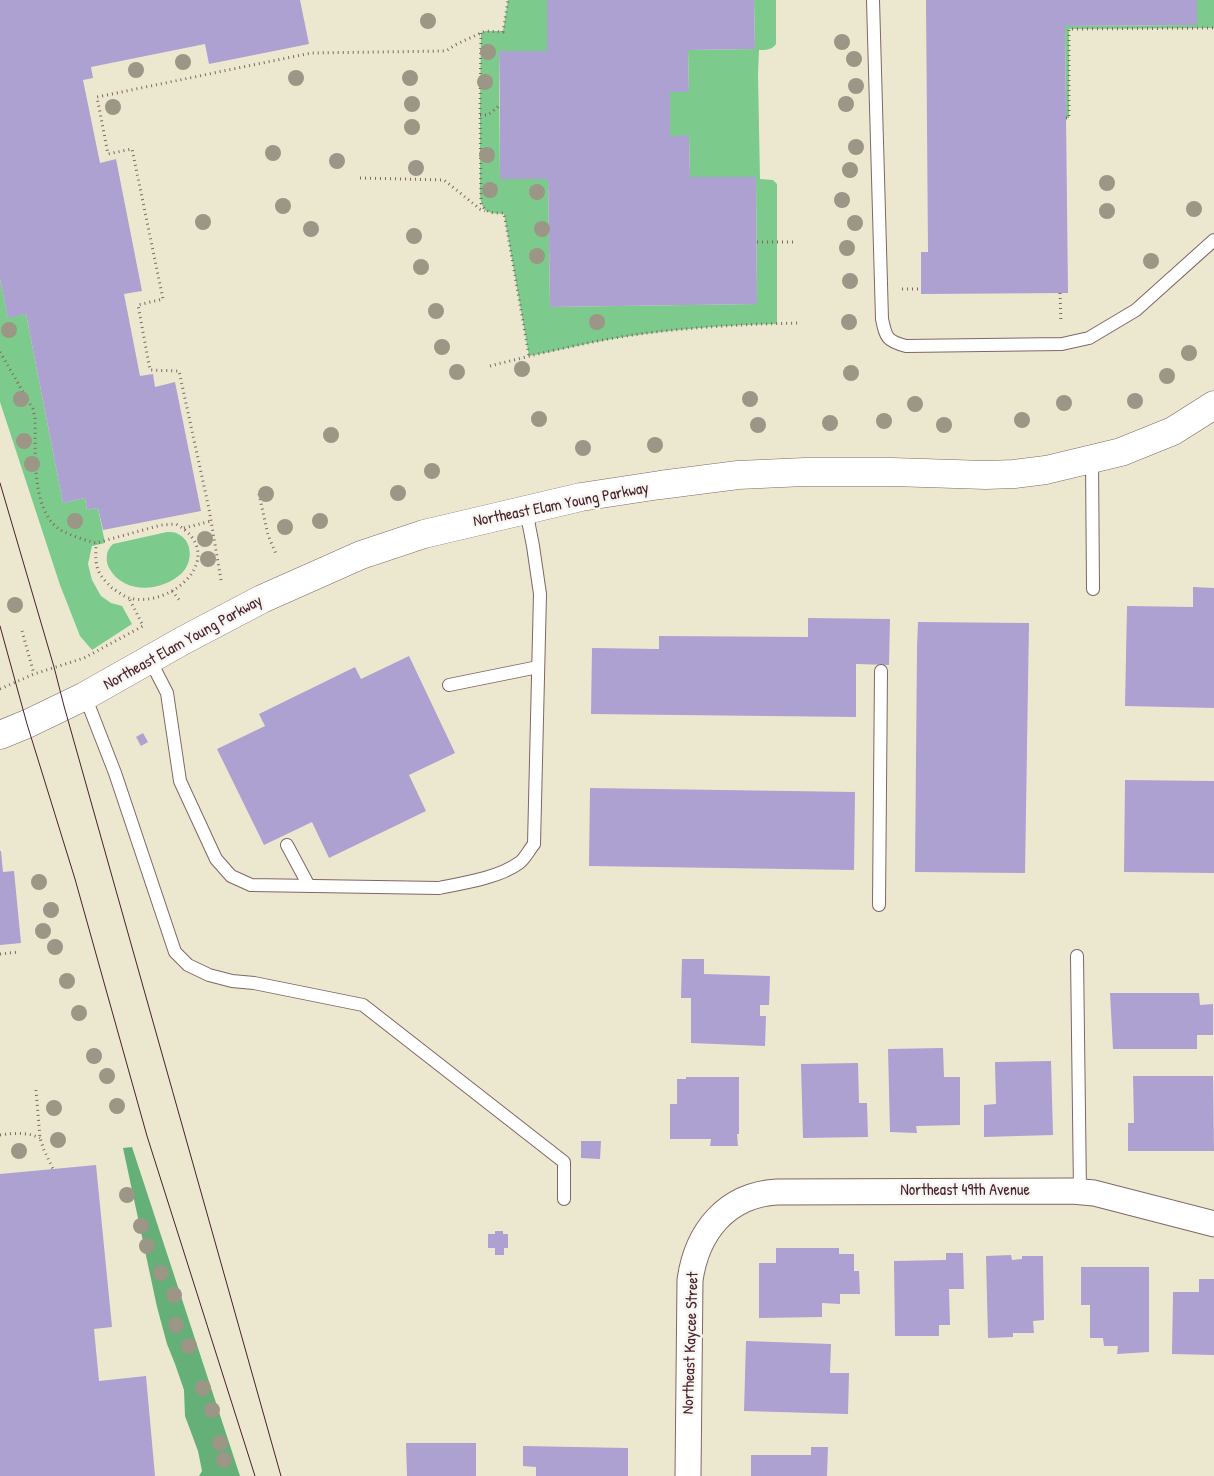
<!DOCTYPE html>
<style>
body{margin:0}
canvas{display:block;background:#ece8cf}
</style>
<canvas width="1214" height="1476"></canvas>
<script>
const g = document.querySelector('canvas').getContext('2d');
g.lineJoin = 'round';
function fill(path, color) { g.fillStyle = color; g.fill(path, 'evenodd'); }
function strokePath(path, color, width, dash) { g.strokeStyle = color; g.lineWidth = width; g.lineCap = dash ? 'butt' : 'round'; g.setLineDash(dash || []); g.stroke(path); }
function write(font, color, halo, rows, align = 'center') {
  g.font = font + ' "Patrick Hand",sans-serif'; g.lineWidth = 5; g.setLineDash([]); g.textBaseline = 'middle'; g.strokeStyle = halo; g.fillStyle = color; for (const [text, x, y, turn = 0] of rows) {
    g.save(); g.translate(x, y); g.rotate((+turn || 0) * Math.PI / 180); g.textAlign = isNaN(turn) ? turn : align; if (halo) g.strokeText(text, 0, 0); g.fillText(text, 0, 0); g.restore();
  }
}
const green = new Path2D(`
 M508 0H547V51H499L500 179H548L550 307 757 304 756 177H690L689 136H670V92H689L688 50 755 49 754 0H776V44C772 50 766 50 759 50L758 75 760 179 773 180 777 184V324C722 325 666 330 612 339 584 344 556 351 529 356L504 214C488 213 482 213 480 195V106L481 33 485 31H503Z
 M1197 0H1214V28L1069 29V118H1066L1065 26 1197 25Z
 M0 279 8 317 26 314 63 503 85 498 87 510 98 508 105 543 92 546 88 564 92 580 101 596 111 603 122 606 132 624 92 650 80 636 60 585 0 402Z
 M167 532C171 532 175 532 178 534 193 541 193 562 182 573 162 592 124 595 109 568 105 560 106 550 113 544Z`);
const forest = new Path2D(`
 M132 1147 240 1476H199L202 1471 198 1451 185 1416 184 1390 175 1364 167 1344 157 1307 123 1148Z`);
const building = new Path2D(`
 M0 0H300L309 44 209 64 205 44 91 67 93 78 83 80 100 163 116 159 142 291 124 294 140 376 153 374 155 387 175 382 201 511 103 530 98 508 87 510 85 498 63 503 26 314 8 318 0 279Z
 M547 0H754L755 49 688 50 689 92H670V136L689 135 690 177H756L757 304 550 307 548 179H500V105L499 51H547Z
 M926 0H1197V25L1065 26 1068 293 921 294V252H928Z
 M1193 587 1214 588V708L1125 706 1127 606 1193 607Z
 M808 618 890 619 889 665 856 664V717L591 714 592 648 659 649V636L808 637Z
 M918 622 1029 623 1025 873 915 872 917 647Z
 M409 656 455 753 409 775 426 811 329 858 312 822 264 845 217 749 265 726 259 714 355 667 361 679Z
 M143 733 148 742 141 746 136 737Z
 M1125 780 1214 781V873L1124 872Z
 M590 788 855 792 854 870 589 866Z
 M0 851H1L3 872 14 871 21 943 0 945Z
 M682 959H704V974L770 976 769 1005H760V1016H766L765 1046 691 1043V998H681Z
 M1110 993H1199L1200 1005 1213 1004V1035H1197V1049H1113Z
 M943 1048 944 1077H960V1125L916 1126 917 1133 890 1132 888 1049Z
 M1051 1061 1053 1135 984 1137V1105L996 1104 995 1062Z
 M858 1063 859 1103H867L868 1137 803 1138 801 1064Z
 M1133 1076H1213L1214 1151H1128V1123H1134Z
 M686 1077H739V1134H737L738 1146H710L711 1139H670V1104H677V1079H686Z
 M581 1141H601L600 1159 581 1158Z
 M96 1165 112 1327 94 1329 99 1381 146 1376 155 1476H0V1174Z
 M495 1231H503V1234H508V1248H504V1255H495V1248H488V1234H495Z
 M776 1248H839V1254H854V1271H859L860 1294H840V1304L822 1303V1317L759 1318V1263H776Z
 M946 1253H963L964 1289H949L950 1325H939V1336H895L894 1261 946 1260Z
 M1011 1255 1012 1260 1022 1259V1256H1043L1044 1320 1033 1321 1034 1333H1013V1337L988 1338 986 1256Z
 M1081 1267H1149V1352L1117 1354 1118 1346H1104L1103 1338H1090V1305H1081Z
 M1199 1279H1214V1355L1172 1354 1173 1292H1199Z
 M746 1341 831 1344 830 1373H849L848 1414 744 1411Z
 M406 1443H476V1476H407Z
 M523 1446 628 1448V1476H536V1467L523 1466Z
 M811 1447H828L827 1476H751V1455H811Z`);
const path = new Path2D(`
 M481 33 480 106 481 203C486 214 493 213 504 213L529 356
 M480 115H488L500 105
 M1066 118H1069V29L1214 28
 M360 178 444 180 480 209 485 211
 M757 242H797
 M902 289H921
 M1060 293 1061 323
 M0 352 33 409 35 418C36 449 30 508 59 529 69 535 84 540 96 543L161 525 176 524C230 555 173 609 129 598 123 596 117 591 112 588 107 583 101 577 98 570 95 561 96 552 96 543
 M490 366C541 353 594 340 647 333 697 327 748 324 798 323
 M259 494 268 535 276 554
 M184 528 211 521
 M221 580 209 509 179 371 150 370 138 305 163 299 132 149 108 154 97 97 311 53 446 51 455 45 485 31 503 32 508 0
 M172 591 181 602
 M22 631 34 674
 M0 689 34 674 84 658 143 626 129 598
 M0 954 19 952
 M36 1090 40 1138 44 1150 53 1169
 M0 1135C15 1133 27 1132 40 1138`);
const service = new Path2D(`
 M873 0 882 319C886 338 887 341 906 346L1062 344 1089 338 1136 310 1214 240
 M1092 459 1093 589
 M150 660 167 693 180 781 216 859 231 876 251 885 439 888C464 883 498 878 519 863 525 859 529 850 534 844L540 594 533 546 526 510
 M449 685 538 667
 M85 696 115 773 175 952 188 965 209 975 232 981 254 983 363 1005 564 1162V1199
 M287 845 309 886
 M879 905 881 671
 M1077 956 1080 1192`);
const minor = new Path2D(`
 M688 1476 690 1280C697 1232 726 1195 777 1192L1072 1191 1094 1193 1214 1224`);
const tertiary = new Path2D(`
 M0 735 27 724 85 696 184 640 262 599 361 555 424 534 581 497 660 485 738 475 805 472H892L986 475 1014 474 1046 470 1121 452 1173 431 1214 405`);
const tram = new Path2D(`
 M0 483 54 667 64 706 281 1476
 M0 626 27 724 75 879 147 1136 255 1476`);
const trees = [
 [428,21],
 [842,42],
 [488,52],
 [854,59],
 [183,62],
 [136,70],
 [296,78],
 [410,78],
 [485,82],
 [856,86],
 [412,104],
 [846,104],
 [113,107],
 [412,127],
 [856,147],
 [273,153],
 [487,155],
 [337,161],
 [416,168],
 [850,170],
 [1107,183],
 [490,190],
 [537,192],
 [842,200],
 [283,206],
 [1194,209],
 [1107,211],
 [203,222],
 [855,223],
 [311,229],
 [542,229],
 [414,236],
 [847,248],
 [537,256],
 [1151,261],
 [421,267],
 [850,281],
 [436,311],
 [597,322],
 [849,322],
 [9,330],
 [442,347],
 [1189,353],
 [522,369],
 [457,372],
 [851,373],
 [1167,376],
 [21,399],
 [750,399],
 [1135,401],
 [1064,403],
 [915,404],
 [539,419],
 [1022,420],
 [884,421],
 [830,423],
 [758,425],
 [944,425],
 [331,435],
 [24,441],
 [655,445],
 [583,448],
 [32,464],
 [432,471],
 [398,493],
 [266,494],
 [75,521],
 [320,521],
 [285,527],
 [205,539],
 [208,559],
 [15,605],
 [39,882],
 [51,910],
 [43,931],
 [55,947],
 [67,981],
 [79,1013],
 [94,1056],
 [107,1076],
 [117,1106],
 [54,1108],
 [58,1140],
 [19,1151],
 [127,1195],
 [141,1226],
 [147,1246],
 [161,1273],
 [174,1295],
 [176,1325],
 [189,1346],
 [203,1388],
 [212,1410],
 [220,1443],
 [224,1460]
];
const streetNames = [
 ["Northeast Elam Young Parkway",561,505,-11],
 ["Northeast Elam Young Parkway",183,643,-29],
 ["Northeast 49th Avenue",965,1191],
 ["Northeast Kaycee Street",691,1343,-88]
];
fill(green, '#7ccb8c');
fill(forest, '#65af78');
fill(building, '#aca1d1');
strokePath(service, '#836564', 14);
strokePath(minor, '#836564', 27);
strokePath(tertiary, '#836564', 29);
strokePath(path, '#836564', 3, [1, 4]);
strokePath(service, '#fff', 12);
strokePath(minor, '#fff', 25);
strokePath(tertiary, '#fff', 28);
strokePath(tram, '#4a1f2b', 1);
g.fillStyle = '#9b9685';
for (const [x, y] of trees) { g.beginPath(); g.arc(x, y, 8, 0, 2 * Math.PI); g.fill(); }
write('16px', '#4a1f2b', '#f6f6f2', streetNames);
</script>
